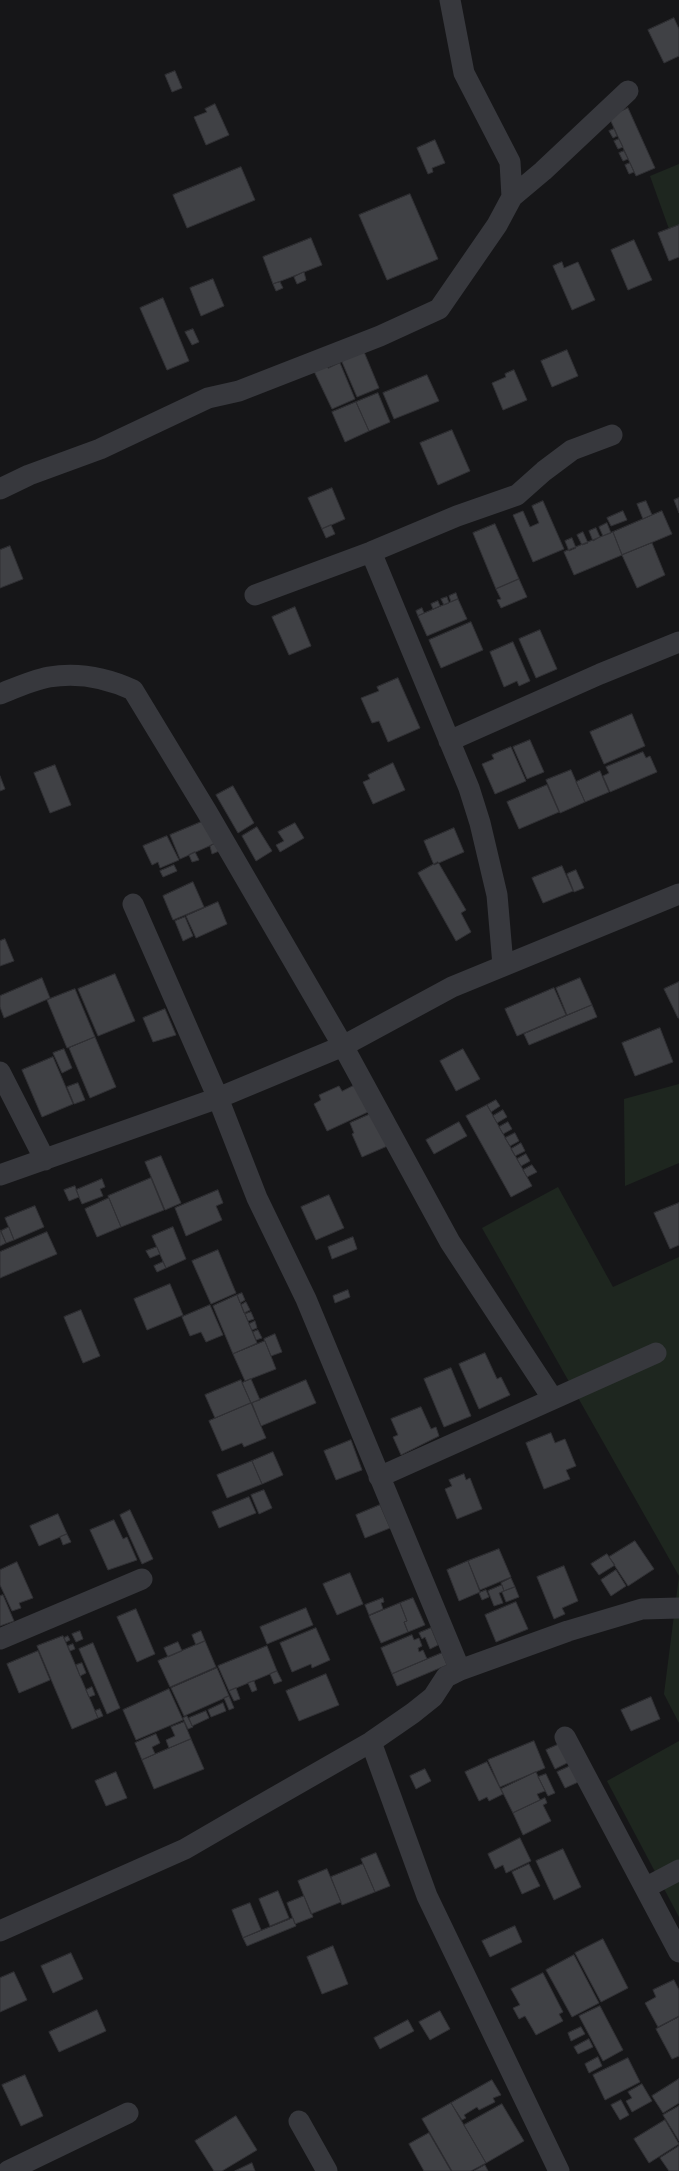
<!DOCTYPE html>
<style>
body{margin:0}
canvas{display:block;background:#161618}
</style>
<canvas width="679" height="2171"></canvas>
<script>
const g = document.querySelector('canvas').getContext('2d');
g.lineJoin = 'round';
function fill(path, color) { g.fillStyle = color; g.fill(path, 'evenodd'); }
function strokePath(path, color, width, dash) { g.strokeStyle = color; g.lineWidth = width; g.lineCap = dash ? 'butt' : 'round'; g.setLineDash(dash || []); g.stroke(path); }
const green = new Path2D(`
 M679 164V227L669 229 650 176Z
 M679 1084V1163L625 1186 624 1099Z
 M558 1187 613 1287 679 1257V1723L664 1694 679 1576 482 1228Z
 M679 1741V1917L607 1781Z`);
const building = new Path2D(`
 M674 18 679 29V56L664 63 648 30Z
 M175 71 182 88 172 92 165 75Z
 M215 104 229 135 206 145 194 117 207 112 205 109Z
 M628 108 655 168 636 176 609 117Z
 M614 129 617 136 613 138 609 131Z
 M619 139 623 147 618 149 614 141Z
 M435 140 445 163 432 168 433 172 428 174 417 148Z
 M624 151 628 159 623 161 619 153Z
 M630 163 634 172 629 174 625 165Z
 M241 167 255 200 187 228 173 195Z
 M410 194 438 259 387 280 359 215Z
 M679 225V257L669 261 658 233Z
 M311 238 322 265 273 284 263 257Z
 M634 240 652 280 628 290 611 250Z
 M562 262 564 268 578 262 595 300 572 310 553 266Z
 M304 272 306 280 297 284 294 277Z
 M213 279 224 306 201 316 190 288Z
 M280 282 283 288 276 291 273 284Z
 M163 298 189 361 167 370 140 308Z
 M193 329 199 342 192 345 185 332Z
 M362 347 379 388 357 397 342 362Z
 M567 350 578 376 552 387 541 361Z
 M340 363 355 399 332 409 313 369 326 364 328 368Z
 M514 370 527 400 503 410 492 383 506 377 505 374Z
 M427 375 439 401 394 419 383 393Z
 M378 393 390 422 369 431 356 402Z
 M356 402 369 431 345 442 332 412Z
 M452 430 470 471 438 485 420 443Z
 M332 488 345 519 322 529 308 498Z
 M679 498V513L674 500Z
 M543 501 564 549 533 562 513 515 523 511 530 527 539 523 532 506Z
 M646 501 652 515 643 519 637 504Z
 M623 511 627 520 611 526 607 518Z
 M662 511 672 534 622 555 613 532Z
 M607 523 611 533 603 536 599 527Z
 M495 524 519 579 496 589 473 533Z
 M331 525 335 534 326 538 322 529Z
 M596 528 600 537 593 541 589 531Z
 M583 532 588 543 582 545 577 535Z
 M613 532 622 555 574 575 564 552Z
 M572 538 576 548 569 551 565 541Z
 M652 543 665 575 637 588 622 555Z
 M10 546 23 579 0 588V550Z
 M519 579 527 597 501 608 497 600 501 599 496 589Z
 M456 593 458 599 451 602 449 596Z
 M447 597 449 603 444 605 441 599Z
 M458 599 467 619 427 636 418 616Z
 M438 601 440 606 433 609 431 604Z
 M295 607 311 646 289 655 272 617Z
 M422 608 424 613 418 616 416 611Z
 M471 622 483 650 441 668 429 640Z
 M540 630 557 669 536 678 519 639Z
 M513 642 530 681 519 686 517 681 504 687 490 652Z
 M398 678 420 728 388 742 379 721 372 723 361 698 379 691 377 687Z
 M632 714 645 746 604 764 590 732Z
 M530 740 544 772 527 779 513 747Z
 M511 747 526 781 495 794 482 764 494 759 492 755Z
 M643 752 646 758 650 756 657 772 610 792 603 776 609 773 606 767Z
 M393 763 405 790 373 804 363 782 370 779 368 775Z
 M55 765 71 805 50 813 34 773Z
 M571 770 585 802 560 813 546 780Z
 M600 771 609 792 585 802 576 782Z
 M0 776 5 789 0 791Z
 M547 785 559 812 519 829 507 802Z
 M233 786 254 823 238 833 216 795Z
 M206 820 216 843 180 859 170 835Z
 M295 823 304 838 280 852 276 845 284 841 278 832Z
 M257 827 272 851 256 861 242 836Z
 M454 828 464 852 434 865 424 841Z
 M167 836 179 860 160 868 158 862 152 865 143 846Z
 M216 843 219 851 212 854 210 846Z
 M195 852 199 860 192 862 189 855Z
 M438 862 466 910 461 913 471 932 456 941 418 873Z
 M174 865 177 871 163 877 160 871Z
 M562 866 573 891 543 903 532 878Z
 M576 870 584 888 574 892 567 874Z
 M193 882 204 907 173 920 163 896Z
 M218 902 227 924 196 938 186 916Z
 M185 917 193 936 183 941 175 921Z
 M5 939 14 961 0 966V941Z
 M115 974 135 1021 98 1036 78 989Z
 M42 978 50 998 4 1018 0 1007V996Z
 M580 978 592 1005 567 1015 556 988Z
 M679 982V1018H678L664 989Z
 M554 988 566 1015 517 1036 505 1009Z
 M75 989 95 1037 67 1048 47 1000Z
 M592 1005 597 1017 529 1045 524 1034Z
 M165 1009 176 1035 153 1042 143 1018Z
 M660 1028 673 1062 635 1076 622 1043Z
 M95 1037 116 1087 90 1098 69 1048Z
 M64 1049 72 1068 62 1073 53 1053Z
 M463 1049 480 1079 456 1091 440 1061Z
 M53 1057 73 1104 42 1117 22 1070Z
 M78 1083 85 1100 74 1104 67 1087Z
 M355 1085 368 1112 327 1131 314 1104 321 1100 319 1095 339 1086 342 1091Z
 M496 1100 500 1106 491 1112 487 1105Z
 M487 1105 532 1186 511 1197 466 1116Z
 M503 1110 507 1117 497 1123 493 1116Z
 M377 1111 392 1144 362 1157 352 1134 354 1133 350 1123Z
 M459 1122 467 1136 434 1154 426 1140Z
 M508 1122 512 1129 503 1134 499 1127Z
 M515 1133 519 1141 510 1146 505 1138Z
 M521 1143 525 1151 515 1156 511 1149Z
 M526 1154 530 1161 521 1166 517 1159Z
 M161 1156 181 1203 165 1210 145 1162Z
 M532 1165 537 1172 527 1177 523 1170Z
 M151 1178 164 1210 121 1227 108 1196Z
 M102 1179 105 1187 100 1189 103 1196 82 1204 76 1190Z
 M75 1186 79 1197 69 1201 64 1190Z
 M218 1190 223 1203 216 1206 222 1220 186 1236 175 1208Z
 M329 1195 344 1228 316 1240 301 1207Z
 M109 1198 121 1227 97 1237 85 1209Z
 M679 1203V1245L670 1249 654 1213Z
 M35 1206 44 1227 14 1240 5 1218Z
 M9 1227 14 1240 6 1243 1 1231Z
 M173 1227 186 1259 166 1268 152 1236Z
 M0 1230 6 1243 0 1246Z
 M47 1232 57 1254 0 1278V1252Z
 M353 1237 357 1249 332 1259 328 1247Z
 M157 1247 160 1254 150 1258 146 1251Z
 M218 1250 236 1293 211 1304 192 1261Z
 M163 1262 166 1268 157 1272 154 1266Z
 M170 1284 183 1315 147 1330 134 1299Z
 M348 1290 350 1297 335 1303 333 1296Z
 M242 1293 245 1300 240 1303 237 1295Z
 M237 1295 257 1343 233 1354 213 1306Z
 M246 1302 250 1310 244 1313 241 1305Z
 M210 1305 223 1335 206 1342 201 1332 190 1336 182 1317Z
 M81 1310 100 1356 83 1363 64 1317Z
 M251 1312 254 1319 248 1321 245 1314Z
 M255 1321 257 1328 252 1330 249 1324Z
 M258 1330 262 1338 256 1340 253 1332Z
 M275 1334 282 1352 271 1356 264 1339Z
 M265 1341 276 1369 245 1381 233 1354Z
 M485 1353 497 1379 501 1377 510 1395 479 1409 459 1364Z
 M451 1368 471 1416 444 1427 424 1379Z
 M251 1379 260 1400 251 1403 242 1383Z
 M241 1380 251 1403 215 1418 205 1395Z
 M306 1380 316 1403 261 1426 252 1403Z
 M251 1403 266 1438 244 1447 242 1443 222 1451 209 1421Z
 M421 1407 431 1429 436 1427 439 1436 401 1455 393 1437 398 1435 391 1419Z
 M551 1433 555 1443 565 1439 576 1466 566 1470 570 1479 544 1489 526 1443Z
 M351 1440 362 1470 336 1480 324 1451Z
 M273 1452 283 1475 262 1484 252 1461Z
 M252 1461 262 1484 227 1498 217 1475Z
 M464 1474 466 1480 470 1478 482 1509 457 1519 445 1489 452 1486 449 1480Z
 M264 1490 272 1508 259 1514 251 1495Z
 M249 1497 256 1513 219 1528 212 1512Z
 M380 1505 390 1528 365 1538 356 1515Z
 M130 1510 153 1559 142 1564 120 1515Z
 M58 1514 67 1534 39 1546 30 1526Z
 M114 1520 123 1539 127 1537 137 1560 108 1570 90 1530Z
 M67 1534 71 1542 63 1545 60 1537Z
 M635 1541 654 1569 628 1586 609 1557Z
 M499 1549 511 1577 480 1590 468 1561Z
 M607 1554 615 1565 599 1575 591 1564Z
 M468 1561 480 1592 459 1601 447 1570Z
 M17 1562 33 1598 19 1603 21 1608 12 1611 0 1585V1570Z
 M564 1566 578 1601 562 1608 565 1614 554 1619 537 1577Z
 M616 1570 626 1586 611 1596 601 1580Z
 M350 1573 363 1604 337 1615 323 1584Z
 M511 1578 515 1587 504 1591 501 1583Z
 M502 1585 504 1591 499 1593 503 1603 494 1606 488 1591Z
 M515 1587 519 1597 506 1602 502 1592Z
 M486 1590 489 1597 482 1600 479 1593Z
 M3 1595 14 1621 0 1626V1596Z
 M383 1598 384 1602 381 1603 383 1609 369 1615 365 1605Z
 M413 1598 425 1625 408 1632 404 1622 407 1621 400 1603Z
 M516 1602 528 1629 496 1642 485 1615Z
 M400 1603 407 1621 404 1622 408 1632 381 1643 369 1616Z
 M306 1608 313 1625 267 1644 260 1627Z
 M136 1609 155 1654 137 1662 117 1617Z
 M316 1628 330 1660 312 1668 311 1664 292 1672 280 1643Z
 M431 1628 438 1645 430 1649 425 1637 422 1639 419 1633Z
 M80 1631 83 1639 76 1642 72 1634Z
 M201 1631 205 1641 196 1645 192 1635Z
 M412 1635 414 1640 419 1638 422 1646 418 1648 419 1652 423 1650 427 1659 392 1674 381 1648Z
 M63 1636 98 1718 72 1729 37 1646Z
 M68 1636 70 1640 66 1642 64 1638Z
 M205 1641 216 1667 170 1687 158 1661Z
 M178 1642 182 1651 168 1657 164 1648Z
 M93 1643 120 1708 107 1714 79 1649Z
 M73 1644 75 1649 70 1651 68 1646Z
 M267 1646 277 1671 229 1691 218 1666Z
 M38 1651 50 1680 19 1693 7 1664Z
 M442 1653 447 1665 397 1686 392 1674Z
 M82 1663 86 1673 80 1676 76 1665Z
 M217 1668 229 1696 184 1716 171 1688Z
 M277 1671 282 1681 274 1684 270 1674Z
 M326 1674 339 1705 299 1721 286 1691Z
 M254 1681 257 1690 252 1692 248 1683Z
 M92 1687 95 1695 89 1697 86 1690Z
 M236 1688 240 1699 234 1701 229 1691Z
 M169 1689 183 1720 136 1740 123 1710Z
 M229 1696 234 1708 229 1710 224 1698Z
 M651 1697 660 1719 631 1731 621 1710Z
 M223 1703 226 1711 211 1717 208 1710Z
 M100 1709 103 1716 98 1718 95 1711Z
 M206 1711 209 1718 192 1726 189 1718Z
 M187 1716 193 1727 188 1729 183 1718Z
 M184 1722 191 1739 169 1748 166 1740 175 1736 171 1727Z
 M156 1734 160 1743 152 1747 155 1754 142 1760 135 1743Z
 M191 1739 204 1769 154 1789 142 1760Z
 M534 1741 545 1768 500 1787 488 1760Z
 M566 1741 575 1759 555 1769 546 1750Z
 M487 1762 503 1794 489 1801 487 1797 479 1801 465 1772Z
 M577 1763 585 1779 565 1788 557 1772Z
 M425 1769 431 1781 416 1789 410 1776Z
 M116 1772 127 1798 106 1806 95 1781Z
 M536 1772 545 1791 537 1794 540 1800 513 1813 501 1789Z
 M546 1774 555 1793 548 1796 538 1777Z
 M545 1798 547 1803 543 1805 551 1821 523 1835 513 1813Z
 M520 1838 531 1861 506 1873 503 1865 495 1869 488 1854Z
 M563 1849 581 1887 554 1900 536 1861Z
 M376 1853 390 1886 375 1892 361 1859Z
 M363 1864 375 1892 342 1905 331 1877Z
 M529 1864 540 1886 522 1894 512 1872Z
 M327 1869 341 1902 311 1914 298 1881Z
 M278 1891 289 1918 270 1926 259 1899Z
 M304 1896 313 1917 295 1924 287 1903Z
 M250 1903 261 1930 243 1938 232 1910Z
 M293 1918 296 1926 247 1946 243 1938Z
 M515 1926 522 1942 490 1957 482 1941Z
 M603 1939 628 1988 601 2002 575 1953Z
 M333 1946 348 1984 322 1994 307 1957Z
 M71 1953 83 1979 53 1993 41 1966Z
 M574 1955 599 2003 572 2017 546 1970Z
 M14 1972 27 2000 0 2012V1978Z
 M543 1973 563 2012 559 2014 563 2021 536 2035 525 2016 519 2019 513 2008 520 2005 511 1989Z
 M674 1980 679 1990V2016L658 2027 645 2003 656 1997 653 1990Z
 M600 2006 623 2050 603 2061 579 2016Z
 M97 2010 106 2031 59 2052 49 2032Z
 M440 2011 450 2029 430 2040 419 2022Z
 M679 2017V2056L672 2059 656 2029Z
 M408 2020 414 2031 380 2049 374 2038Z
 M581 2027 585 2034 571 2041 568 2033Z
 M589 2039 593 2047 578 2054 574 2047Z
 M598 2057 602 2066 589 2073 585 2064Z
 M628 2058 640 2082 605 2100 593 2075Z
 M25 2075 43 2116 21 2126 2 2085Z
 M679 2079V2103L663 2113 652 2096Z
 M492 2080 501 2095 493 2098 495 2102 479 2110 477 2107 464 2115 466 2118 462 2120 451 2103Z
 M642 2084 652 2101 632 2112 626 2101 632 2098 628 2092Z
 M621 2100 629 2115 620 2120 611 2105Z
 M451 2103 486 2163 471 2171H452L422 2119Z
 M502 2104 524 2141 486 2163 464 2125Z
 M679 2106V2141L663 2115Z
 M236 2116 257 2150 222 2171H214L195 2141Z
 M665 2120 679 2144 649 2163 634 2139Z
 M429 2133 451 2171H424L409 2144Z
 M679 2146V2171H669L660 2158Z
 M252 2163 255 2171H235Z
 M485 2165 488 2171H474Z`);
const minor = new Path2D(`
 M512 197 543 171 628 91
 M0 489 29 475 100 449 208 398 239 391 380 336 439 309 497 225 512 197 510 162 464 73 450 0
 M371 552 469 788 480 823 497 895 503 965
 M255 595 371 552 457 516 517 495 544 471 572 450 612 435
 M0 694C15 688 33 680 49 677 78 672 107 678 133 690L207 812 343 1046 450 1242 553 1399
 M449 741 600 674 679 642
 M133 904 218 1098 257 1198 306 1299 460 1670
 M0 1072 45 1160
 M0 1175 218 1098 343 1046 452 987 679 894
 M379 1477 656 1353
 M0 1639 142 1579
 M565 1737 679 1952
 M371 1742 427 1896 559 2171
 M645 1888 679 1870
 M0 1931 185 1849 247 1813 371 1742 413 1713 433 1697 446 1677 460 1670 568 1631 642 1609 679 1608
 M299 2121 327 2171
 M8 2171 128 2113`);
fill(green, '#1e261f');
fill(building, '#404145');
strokePath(building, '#303034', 1);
strokePath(minor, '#37383d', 21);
</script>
